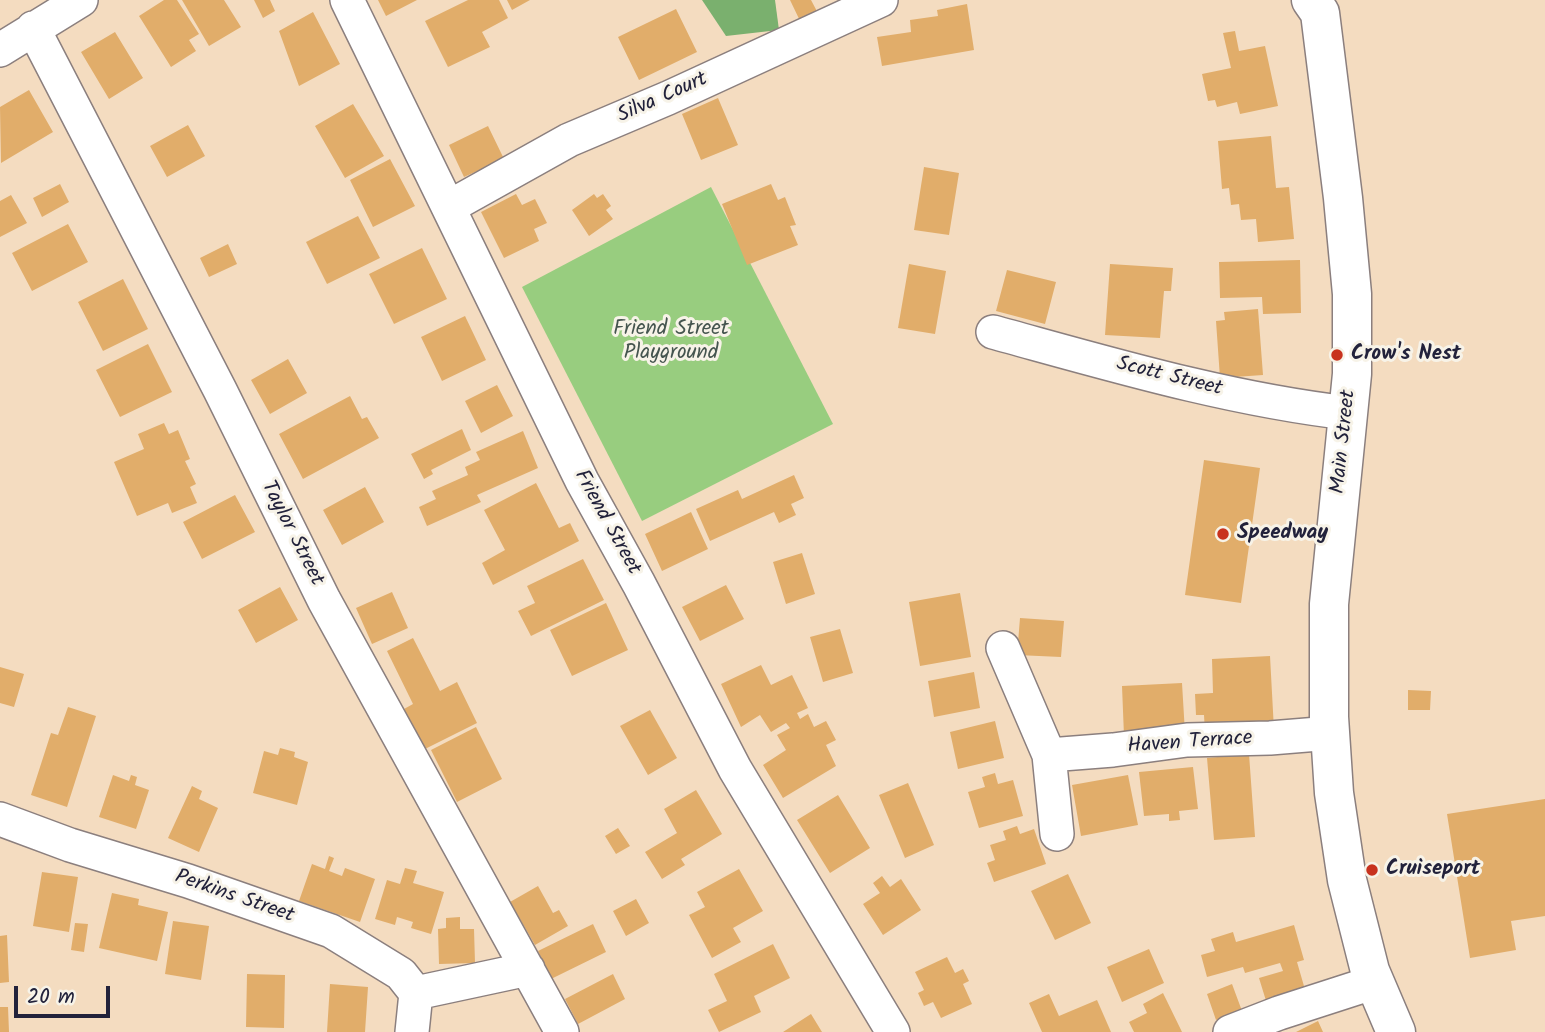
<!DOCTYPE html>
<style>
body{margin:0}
#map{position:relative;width:1545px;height:1032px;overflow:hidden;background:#f4dcc0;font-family:Kalam,sans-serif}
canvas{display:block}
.scale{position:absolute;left:14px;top:986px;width:96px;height:32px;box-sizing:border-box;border:4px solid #22223b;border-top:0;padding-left:9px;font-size:21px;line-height:24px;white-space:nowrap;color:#22223b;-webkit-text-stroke:5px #f7f3e8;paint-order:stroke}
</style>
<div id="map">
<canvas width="1545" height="1032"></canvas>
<div class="scale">20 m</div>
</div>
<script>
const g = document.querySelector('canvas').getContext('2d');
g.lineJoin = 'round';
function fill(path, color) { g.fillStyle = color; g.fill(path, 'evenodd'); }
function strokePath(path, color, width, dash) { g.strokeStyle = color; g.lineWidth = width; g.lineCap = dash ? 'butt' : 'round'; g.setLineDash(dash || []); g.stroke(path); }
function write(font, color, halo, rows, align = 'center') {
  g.font = font + ' Kalam,sans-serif'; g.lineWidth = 6; g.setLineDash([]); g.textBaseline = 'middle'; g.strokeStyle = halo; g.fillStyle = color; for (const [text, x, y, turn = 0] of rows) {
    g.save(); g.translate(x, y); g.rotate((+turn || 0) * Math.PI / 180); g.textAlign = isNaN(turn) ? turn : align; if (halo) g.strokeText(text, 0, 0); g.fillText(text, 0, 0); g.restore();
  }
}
const green = new Path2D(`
 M711 187 833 424 642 521 522 287Z`);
const forest = new Path2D(`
 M702 0H775L779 30 726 36Z`);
const building = new Path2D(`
 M164 0H177L199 34 189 40 196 51 171 67 139 16Z
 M182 0H224L241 27 209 46Z
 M254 0H270L275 11 263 18Z
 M378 0H417L386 16Z
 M468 0H499L508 18 482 32 490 47 448 67 425 21Z
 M507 0H530L512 10Z
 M790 0H811L820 17 802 25Z
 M967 4 974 50 882 66 877 37 911 32 910 20 938 16 937 10Z
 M676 9 697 52 639 80 618 37Z
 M313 12 340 64 299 86 279 31Z
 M1235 31 1239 51 1265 46 1278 106 1240 114 1237 102 1217 107 1215 100 1208 101 1202 74 1231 68 1223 33Z
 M115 32 143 78 109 99 81 52Z
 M29 90 53 132 1 163 0 107Z
 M718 98 738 145 701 160 682 114Z
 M353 104 384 156 345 178 315 126Z
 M188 125 205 156 167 177 150 146Z
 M488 126 504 159 464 177 449 145Z
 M1271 136 1276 188 1289 187 1294 239 1258 242 1256 219 1241 220 1239 204 1231 205 1229 188 1222 189 1218 141Z
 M390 159 415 206 373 227 350 180Z
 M924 167 959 173 949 235 914 230Z
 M60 184 69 202 42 217 33 198Z
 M771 184 778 200 785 197 796 225 790 226 798 245 747 265 722 204Z
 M516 194 522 205 535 199 547 223 534 229 539 241 504 258 481 212Z
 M594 194 597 198 603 194 611 206 606 210 613 219 589 236 572 210Z
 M11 195 27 223 0 237V201Z
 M358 216 380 258 327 284 306 242Z
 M68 224 88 262 32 291 12 253Z
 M228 244 237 264 209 277 200 258Z
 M422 248 447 299 394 324 369 274Z
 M1300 260 1301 313 1263 314 1262 297 1220 298 1219 262Z
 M909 264 946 271 935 334 898 328Z
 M1110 264 1173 268 1171 291H1164L1160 338 1105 335Z
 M1007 270 1056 282 1045 324 996 311Z
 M123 279 148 329 103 351 78 302Z
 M1258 309 1263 375 1220 378 1216 321 1225 320 1224 312Z
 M465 316 486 360 442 381 421 337Z
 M148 344 172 392 120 417 96 370Z
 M288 359 307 393 270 414 251 380Z
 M497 385 513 416 481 433 465 401Z
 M350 396 362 419 367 417 379 438 303 479 279 434Z
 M164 423 169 434 178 430 190 459 185 461 196 484 190 487 197 503 172 513 168 503 137 516 114 462 144 449 138 434Z
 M462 429 471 450 431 470 433 474 424 479 411 454Z
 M523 431 538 468 477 495 481 502 427 526 419 507 436 499 432 491 468 475 465 467 480 460 476 452Z
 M1204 460 1260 468 1241 603 1185 595Z
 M794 475 804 498 791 504 796 515 779 523 774 512 710 541 696 509 738 490 742 499Z
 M536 483 559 528 570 523 579 541 493 585 482 563 505 550 484 510Z
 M365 487 384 522 342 545 323 510Z
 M235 495 255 532 202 559 183 522Z
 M691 512 708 549 662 571 645 534Z
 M802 553 815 594 786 604 773 562Z
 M583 559 604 600 531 636 518 611 535 603 527 586Z
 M726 585 744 619 700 641 682 607Z
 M280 587 298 620 256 643 238 610Z
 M392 592 408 628 372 644 356 608Z
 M960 593 971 657 920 666 909 602Z
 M606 603 628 650 572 676 550 630Z
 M1020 618 1064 621 1061 657 1017 655Z
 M840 629 853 673 823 682 810 637Z
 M413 638 440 691 457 682 477 723 425 749 404 709 413 704 387 651Z
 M1270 656 1274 730 1205 733 1204 715H1196L1195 694 1213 693 1212 659Z
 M761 665 771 685 792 675 808 708 797 713 800 719 808 714 814 727 826 721 836 740 826 745 836 766 783 798 763 765 786 750 777 735 790 728 786 723 771 732 760 715 741 727 721 684Z
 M0 667 24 674 14 707 0 703Z
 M974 672 980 708 934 717 928 681Z
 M1182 683 1185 733 1124 736 1122 686Z
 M1408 690 1431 691 1430 710H1408Z
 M68 707 96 716 67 807 31 795 51 733 58 735Z
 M650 710 677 758 648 775 620 726Z
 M995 721 1004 758 958 769 950 732Z
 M476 727 502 779 457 802 431 750Z
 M280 748 295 752 294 757 308 762 297 805 253 793 264 751 278 755Z
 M1249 754 1255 837 1214 840 1207 758Z
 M1193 767 1198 809 1179 811 1180 820 1169 821V814L1144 816 1139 772Z
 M995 773 998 784 1013 780 1023 816 979 828 968 792 985 787 982 777Z
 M113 775 129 781 131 775 137 777 135 785 149 790 136 829 99 817Z
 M1128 775 1138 825 1081 836 1072 785Z
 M908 783 934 845 905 858 879 795Z
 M192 786 202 791 199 799 218 808 199 852 168 838Z
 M696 790 722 834 681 859 685 865 662 879 645 852 677 833 664 809Z
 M838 795 870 848 830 873 797 820Z
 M1545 799V916L1511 921 1516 950 1470 958 1447 814Z
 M1017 826 1020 834 1034 829 1046 864 994 882 987 863 995 860 990 845 1006 840 1003 831Z
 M618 828 630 846 616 854 605 836Z
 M329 856 334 858 329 871 342 876 345 868 375 879 360 922 299 901 312 864 325 869Z
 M405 868 417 871 413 883 444 892 431 934 411 928 413 922 397 917 395 925 375 919 387 880 400 884Z
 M739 869 763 911 733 928 741 942 712 958 689 915 705 907 697 892Z
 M42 872 78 877 69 932 33 926Z
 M1068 874 1091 923 1055 940 1031 891Z
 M882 876 890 887 901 879 921 910 883 935 863 904 880 893 873 883Z
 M538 886 553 913 559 910 568 926 535 945 510 902Z
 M112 893 139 899 138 905 168 912 157 961 99 948Z
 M636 899 649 923 626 936 613 911Z
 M460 917V929H474L475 963 439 964 438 929 446 928V918Z
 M173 921 209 926 201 980 165 974Z
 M75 923 88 924 84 952 71 950Z
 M593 924 606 952 551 979 538 951Z
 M1294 925 1304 960 1297 962 1306 993 1267 1004 1259 978 1283 971 1280 963 1245 973 1243 967 1207 977 1201 955 1215 951 1211 939 1233 932 1236 942Z
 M7 935 9 982 0 983V936Z
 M773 944 790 978 754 996 761 1012 719 1032 708 1010 727 1001 714 974Z
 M1149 949 1164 983 1122 1002 1107 967Z
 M947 957 955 973 963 969 969 981 963 984 972 1004 941 1018 933 1002 924 1006 918 993 924 990 915 972Z
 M247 974 285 975 284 1028 246 1027Z
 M613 974 625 999 578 1024 565 999Z
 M330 984 368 987 365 1032H327Z
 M1232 984 1242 1011 1216 1020 1207 994Z
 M1163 993 1182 1032H1134L1129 1022 1147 1013 1143 1004Z
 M1049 994 1059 1016 1097 1000 1111 1032H1042L1029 1003Z
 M0 1007H8L9 1032H0Z
 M811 1014 822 1032H783Z
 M1318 1021 1323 1032H1296Z`);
const street = new Path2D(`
 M347 0 582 481 639 584 735 769 893 1032
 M33 28 220 390 324 600 562 1032
 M0 50 81 0
 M449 207 569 140 668 98 881 0
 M993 332C1110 364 1227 399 1348 413
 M1003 648 1049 755 1057 834
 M1049 755 1113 750 1187 740 1270 738 1331 733
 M0 819 70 845 188 881 331 931 401 974 416 993 412 1032
 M416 993 528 969
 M1230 1032 1279 1013 1375 982`);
const primary = new Path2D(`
 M1311 0 1320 13 1343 198 1352 294V374L1329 604V717L1334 793 1347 880 1370 971 1396 1032`);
const markers = [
 [1337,355,7,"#c8321e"],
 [1223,534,7,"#c8321e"],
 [1372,870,7,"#c8321e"]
];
const streetNames = [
 ["Silva Court",663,99,-24],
 ["Scott Street",1169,378,14],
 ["Main Street",1345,442,-84],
 ["Friend Street",606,523,61],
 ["Taylor Street",291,534,63],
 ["Haven Terrace",1190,744,-4],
 ["Perkins Street",234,898,19]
];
const parkNames = [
 ["Friend Street",671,330],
 ["Playground",671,354]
];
const poiNames = [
 ["Crow's Nest",1351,355],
 ["Speedway",1237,534],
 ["Cruiseport",1386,870]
];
fill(green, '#98cd7f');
fill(forest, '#7ab06e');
fill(building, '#e1ad6a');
strokePath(street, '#8b7f7e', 36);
strokePath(primary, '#8b7f7e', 41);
strokePath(street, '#fff', 33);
strokePath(primary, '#fff', 38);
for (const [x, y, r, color] of markers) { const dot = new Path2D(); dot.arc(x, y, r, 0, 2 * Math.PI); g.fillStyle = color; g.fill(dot); strokePath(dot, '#f7f3e8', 2.5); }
write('21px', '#22223b', '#f7f3e8', streetNames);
write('21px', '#45554f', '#f7f3e8', parkNames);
write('bold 21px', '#22223b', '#f7f3e8', poiNames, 'left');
</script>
